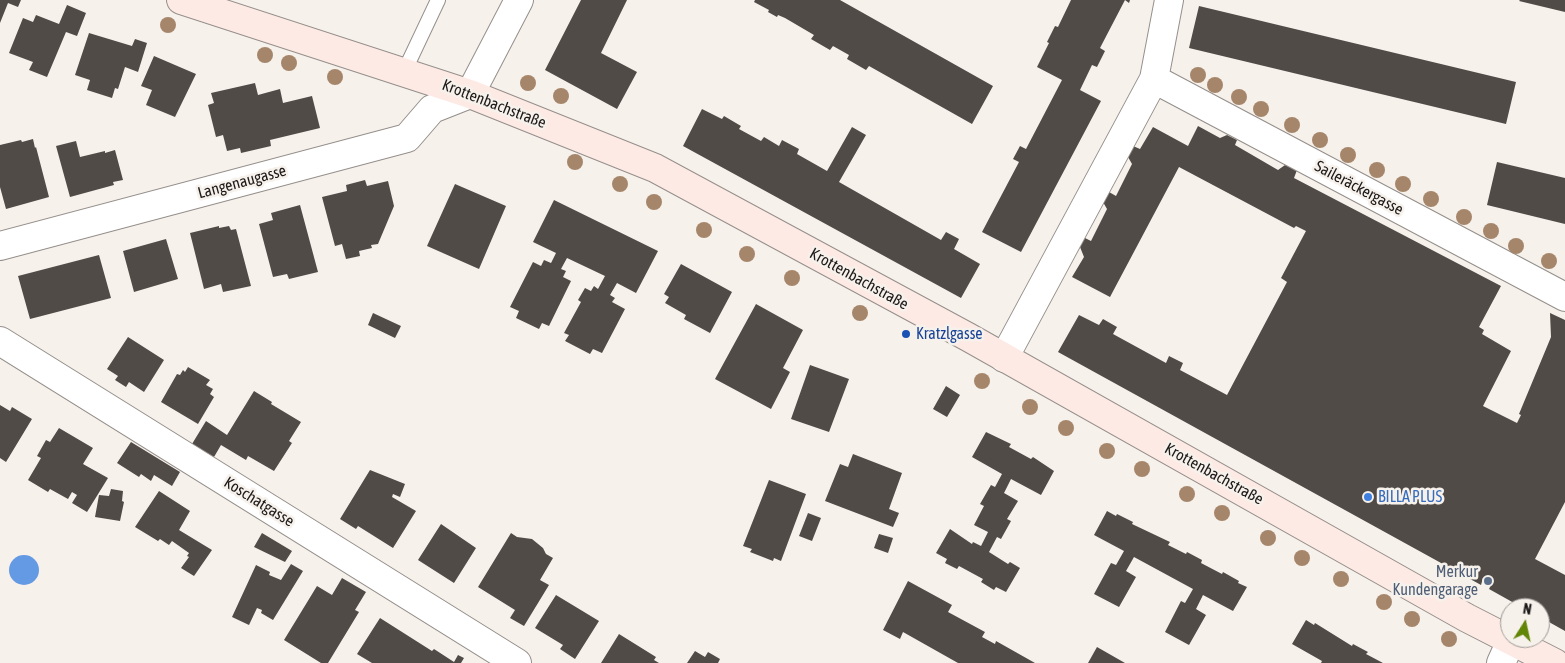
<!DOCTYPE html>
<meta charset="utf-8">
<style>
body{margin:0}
#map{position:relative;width:1565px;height:663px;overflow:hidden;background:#f7f1ec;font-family:"Asap Condensed",sans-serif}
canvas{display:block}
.north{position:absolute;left:1500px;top:598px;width:50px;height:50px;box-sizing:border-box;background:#f7f1ec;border:1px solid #9f9b97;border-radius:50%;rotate:10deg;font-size:14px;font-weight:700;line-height:20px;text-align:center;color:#1c1918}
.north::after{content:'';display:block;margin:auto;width:18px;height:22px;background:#618504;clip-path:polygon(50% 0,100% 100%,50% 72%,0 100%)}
</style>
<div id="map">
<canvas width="1565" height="663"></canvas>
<div class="north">N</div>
</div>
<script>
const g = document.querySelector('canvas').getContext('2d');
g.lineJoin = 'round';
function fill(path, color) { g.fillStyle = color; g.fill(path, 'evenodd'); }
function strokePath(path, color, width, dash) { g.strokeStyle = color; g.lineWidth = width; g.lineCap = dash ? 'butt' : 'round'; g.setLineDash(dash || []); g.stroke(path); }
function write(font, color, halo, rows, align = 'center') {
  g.font = font + ' "Asap Condensed",sans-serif'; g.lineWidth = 5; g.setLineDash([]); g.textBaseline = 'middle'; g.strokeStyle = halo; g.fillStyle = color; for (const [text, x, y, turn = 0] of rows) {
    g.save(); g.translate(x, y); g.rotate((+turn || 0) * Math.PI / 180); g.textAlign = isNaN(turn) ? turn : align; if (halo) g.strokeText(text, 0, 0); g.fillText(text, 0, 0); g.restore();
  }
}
const water = new Path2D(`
 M9 570a15 15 0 1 1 30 0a15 15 0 1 1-30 0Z`);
const building = new Path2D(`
 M0 0H21L18 7 8 3 0 23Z
 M581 0H627L601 53 637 72 617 109 545 70Z
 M755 0H840L993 86 972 124 869 66 866 70 847 59 849 55 833 46 830 50 811 39 814 35 785 18 778 15 777 17 768 12 769 10 754 2Z
 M1071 0H1130L1129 3 1125 0 1100 48 1105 51 1097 67 1092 65 1080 90 1101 101 1021 252 982 232 1019 162 1013 159 1020 146 1026 149 1062 80 1037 67 1049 43 1047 42 1055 26 1058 27Z
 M1520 0H1565V12L1519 1Z
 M67 5 86 13 77 36 66 32 47 77 29 70 33 62 9 53 23 18 33 22 36 15 59 24Z
 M1199 6 1516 82 1506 124 1189 48Z
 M89 33 132 46 135 39 147 43 138 72 125 67 118 89 115 88 112 98 87 90 90 80 75 75Z
 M154 56 196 74 175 117 146 105 152 90 141 86Z
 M255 83 258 95 280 89 283 103 312 96 320 128 270 140 271 146 241 153 240 148 227 151 223 135 216 137 208 105 214 103 211 93Z
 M702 109 722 119 724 116 741 126 739 129 761 141 764 137 779 146 782 140 799 149 797 154 827 171 852 127 866 135 839 182 941 240 946 232 959 239 954 249 980 264 961 298 683 146Z
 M1198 126 1220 138 1227 135 1237 140 1235 145 1278 170 1285 165 1297 170 1294 178 1501 286 1479 327 1484 330 1482 334 1511 351 1483 406 1517 423 1521 415 1519 414 1551 337 1550 313 1565 320V502L1535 559 1565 575V631L1540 617V608H1523L1489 589 1492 583 1483 578 1481 585 1058 352 1079 315 1099 325 1103 319 1117 327 1113 334 1166 363 1169 356 1183 363 1180 370 1227 395 1287 282 1281 278 1306 231 1296 226 1294 228 1179 167 1110 297 1072 277 1084 257 1080 247 1085 238 1091 241 1107 209 1103 202 1109 192 1116 196 1132 164 1128 157 1133 146 1140 149 1153 127 1188 146Z
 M33 139 35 148 36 147 49 197 6 209 0 187V145L21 140 22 142Z
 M76 141 80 157 105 151V153L115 150 123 180 113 182 114 185 70 197 56 146Z
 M1497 162 1565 178V224L1487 205Z
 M365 180 367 186 388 181 394 206 378 244 371 245 372 248 359 251 360 256 346 259 342 244 335 246 322 197 347 191 346 185Z
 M455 184 506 206 479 269 427 246Z
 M554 200 658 251 636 293 617 283 610 295 615 298 612 302 625 309 602 353 593 349 590 354 565 341 569 335 564 333 581 302 578 300 585 288 591 291 594 286 598 289 605 276 567 258 561 269 566 271 563 277 571 281 549 326 542 323 539 329 516 318 519 311 510 307 533 262 541 266 544 260 551 263 556 253 533 242Z
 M300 205 318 272 289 279 287 274 273 277 259 224 273 220 271 213Z
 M219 226V228L229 226 231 230 236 229 251 286 223 292 221 284 204 289 190 233Z
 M166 239 178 279 134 292 123 251Z
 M99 255 111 298 30 319 18 276Z
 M681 264 732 292 710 333 684 319 686 315 665 303 669 297 664 294Z
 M756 304 803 330 783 368 790 372 771 409 715 379Z
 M373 313 401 326 395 338 368 325Z
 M128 337 164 360 144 392 129 382 126 387 115 380 118 376 107 369Z
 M810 365 849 379 829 432 791 419Z
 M188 367 210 380 206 385 213 389 210 394 214 397 198 424 161 402 177 374 180 375 183 370 185 372Z
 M946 386 960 395 947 417 933 409Z
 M254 391 272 402 271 404 301 422 289 441 292 443 274 471 248 456 246 460 221 445 214 457 192 444 206 421 227 435Z
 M0 405 10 411 12 407 32 419 6 462 0 458Z
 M59 428 93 448 83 464 108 478 87 512 72 503 77 495 72 492 68 499 50 489 48 492 28 480 41 458 37 456 46 440 50 442Z
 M986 432 1011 444 1009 447 1031 459 1033 457 1054 471 1041 495 1011 479 1004 493 1018 501 1007 519 1011 521 1001 539 997 537 989 552 1008 564 1010 562 1020 568 1006 592 996 587 994 590 981 582 983 579 959 566 957 569 945 563 947 559 936 553 950 529 972 544 973 542 981 546 988 532 974 525 984 506 980 504 991 485 995 487 1002 474 972 457Z
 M131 442 180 472 172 486 154 475 151 481 141 474 139 477 117 463Z
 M853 454 902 473 889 509 899 513 893 527 825 501 840 464 848 467Z
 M370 470 405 484 400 497 393 494 392 497 416 511 393 548 358 526 356 529 340 519Z
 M769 480 806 494 781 561 774 558 773 561 750 552 752 549 743 546Z
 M111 489 123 491 122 501 124 502 120 521 95 517 99 495 109 496Z
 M159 491 190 511 179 530 212 550 194 576 181 568 189 557 187 556 189 553 172 541 169 545 160 539 158 541 135 527Z
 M1107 511 1116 516 1117 514 1133 522 1132 524 1170 542 1168 545 1186 554 1187 552 1202 560 1201 563 1222 574 1223 572 1239 581 1238 583 1247 587 1233 611 1203 595 1196 609 1206 615 1189 645 1165 632 1181 601 1185 603 1193 589 1134 557 1126 571 1136 577 1119 607 1094 594 1111 563 1116 565 1124 551 1094 535Z
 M808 513 821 518 812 541 799 536Z
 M441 524 476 548 454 583 418 560Z
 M262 533 292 551 285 562 254 547Z
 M511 533 517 537 532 539 543 548 546 554 553 558 540 580 549 585 524 626 510 618 515 610 478 587Z
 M879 534 893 538 888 553 874 548Z
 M291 564 303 571 273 620 261 613 262 610 257 608 249 625 232 617 256 565 270 572 269 575 281 580Z
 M342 578 366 592 355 610 359 612 328 663H321L284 640 317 586 332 595Z
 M908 581 952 605 948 612 985 632 982 637 995 644 996 641 1035 663H958L903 632 900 639 883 630Z
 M556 595 599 621 575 659 560 649 563 645 535 628Z
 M380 618 432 651 434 649 454 662 458 655 464 658 461 663H372L357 654Z
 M1306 620 1314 625 1315 623 1352 646 1353 644 1368 652 1366 654 1383 663H1321L1322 661 1292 644Z
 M619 634 656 657 654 660 659 663H601Z
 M1097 647 1125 663H1088Z
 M695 651 705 657 708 652 720 659 718 663H687Z`);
const service = new Path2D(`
 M404 72 438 0`);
const minor = new Path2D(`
 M1154 79 1565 297
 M0 246 407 138 432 109 470 94 519 0
 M0 341 517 663
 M1004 358 1154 79 1169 0
 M1501 663 1511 641`);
const secondary = new Path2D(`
 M181 0 470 94 655 168 968 337 1467 618 1555 663`);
const trees = [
 [168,25],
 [265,55],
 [289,63],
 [1198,75],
 [335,77],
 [528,83],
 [1215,85],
 [561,96],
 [1239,97],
 [1261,109],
 [1292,125],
 [1320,140],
 [1348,155],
 [575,162],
 [1377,170],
 [620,184],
 [1403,184],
 [1431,199],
 [654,202],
 [1464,217],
 [704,230],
 [1491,231],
 [1516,246],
 [747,254],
 [1549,261],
 [792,278],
 [860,313],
 [982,381],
 [1030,407],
 [1066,428],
 [1107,451],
 [1142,469],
 [1187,494],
 [1222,513],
 [1268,538],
 [1302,558],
 [1341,579],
 [1384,602],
 [1412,619],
 [1449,639]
];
const markers = [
 [906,334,5,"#1a4fb4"],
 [1368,497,5,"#3f7fe0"],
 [1488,581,5,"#5c6f8a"]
];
const streetNames = [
 ["Krottenbachstraße",494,104,21],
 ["Langenaugasse",242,182,-15],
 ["Saileräckergasse",1359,188,28],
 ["Krottenbachstraße",859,279,29],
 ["Krottenbachstraße",1214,474,29],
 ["Koschatgasse",259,502,32]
];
const transitNames = [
 ["Kratzlgasse",916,334]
];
const shopNames = [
 ["BILLA PLUS",1378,497]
];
const serviceNames = [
 ["Merkur",1478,572],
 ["Kundengarage",1478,590]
];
fill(water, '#6499e4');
fill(building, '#504b47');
strokePath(service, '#958f8b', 16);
strokePath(minor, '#958f8b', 30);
strokePath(secondary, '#958f8b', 30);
strokePath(service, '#fff', 14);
strokePath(minor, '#fff', 28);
strokePath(secondary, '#feeae4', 28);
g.fillStyle = '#a6866b';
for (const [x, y] of trees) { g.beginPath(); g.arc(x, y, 8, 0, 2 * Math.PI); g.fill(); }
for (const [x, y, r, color] of markers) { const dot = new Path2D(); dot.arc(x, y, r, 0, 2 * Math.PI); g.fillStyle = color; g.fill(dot); strokePath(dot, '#f7f1ec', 2); }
write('16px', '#1c1918', '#f7f1ec', streetNames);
write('16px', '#164399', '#f7f1ec', transitNames, 'left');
write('16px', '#366cbe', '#f7f1ec', shopNames, 'left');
write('16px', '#4e5e75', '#f7f1ec', serviceNames, 'right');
</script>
